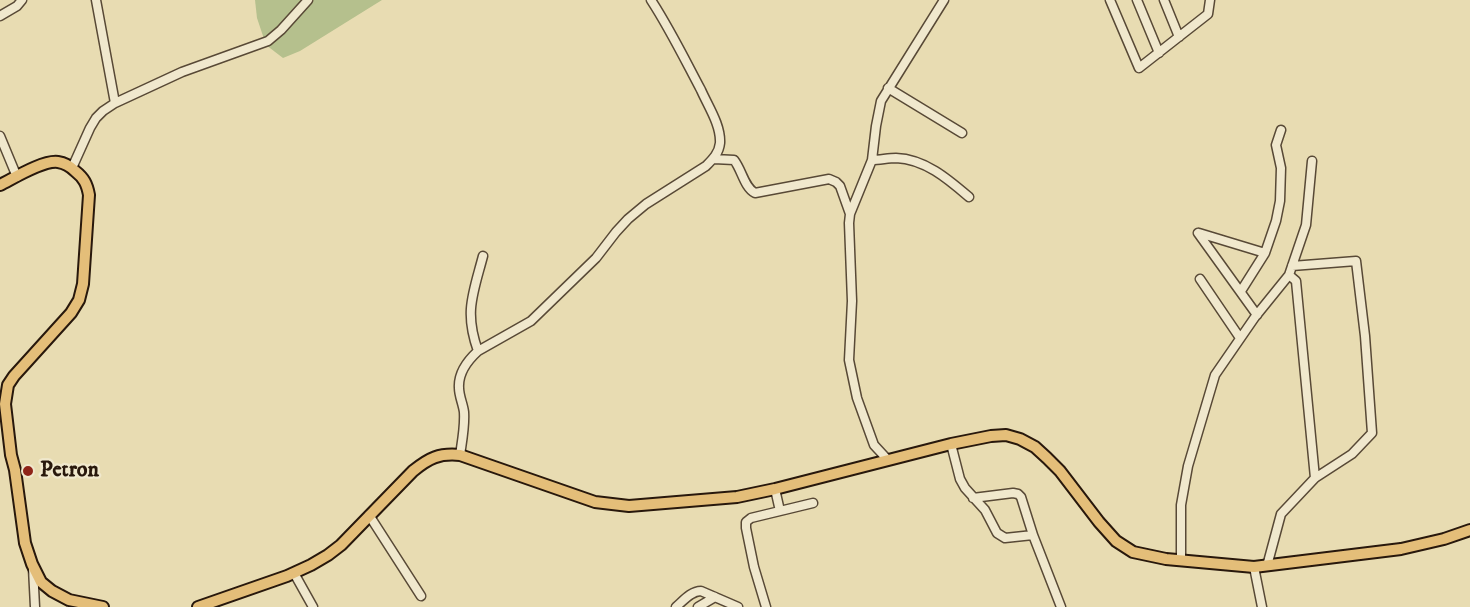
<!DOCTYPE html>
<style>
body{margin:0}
canvas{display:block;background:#e8dcb2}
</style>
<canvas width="1470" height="607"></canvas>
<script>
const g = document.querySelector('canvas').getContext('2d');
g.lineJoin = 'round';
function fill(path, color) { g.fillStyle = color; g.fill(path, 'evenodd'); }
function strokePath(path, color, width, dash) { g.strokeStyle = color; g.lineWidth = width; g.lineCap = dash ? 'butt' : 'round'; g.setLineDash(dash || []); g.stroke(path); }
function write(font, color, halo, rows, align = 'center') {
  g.font = font + ' "IM FELL DW Pica",serif'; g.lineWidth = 4.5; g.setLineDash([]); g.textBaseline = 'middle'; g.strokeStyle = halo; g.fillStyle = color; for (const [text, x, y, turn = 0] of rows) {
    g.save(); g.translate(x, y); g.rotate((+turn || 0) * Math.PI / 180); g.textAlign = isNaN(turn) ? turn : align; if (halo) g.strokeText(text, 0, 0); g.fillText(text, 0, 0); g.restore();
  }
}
const green = new Path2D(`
 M255 0H382L300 51 283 58 266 45 257 18Z`);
const minor = new Path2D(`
 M96 0 115 103
 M1110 0 1139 68 1208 14 1210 0
 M1137 0 1159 53
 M1164 0 1179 37
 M0 16 17 6 22 0
 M888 88 962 133
 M0 136 17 177
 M714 159 734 160C742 170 744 187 755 193L829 179 836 182 840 186 850 214
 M872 160C880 160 888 158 896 158 925 159 948 179 969 197
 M72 168 90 128 96 118 103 111 115 103 182 72 268 41 281 30 308 0
 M1198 233 1257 315
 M1199 233 1265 253
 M1289 275 1296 281 1315 478
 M1200 279 1240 338
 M1241 291 1265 253 1276 221 1280 201 1281 168 1276 145 1281 130
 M478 351C464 312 473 294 483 256
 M951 444 960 479 965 488 985 510 997 533 1005 538 1033 535 1061 607
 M460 455C462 441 465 427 464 412 463 404 459 396 459 388 458 373 467 361 478 351L531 321 596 258 616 232 628 219 646 204 706 166C713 159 719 153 720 143 721 125 708 106 701 90 685 60 670 29 651 0
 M887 459 874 445 857 398 849 360 852 301 849 223 850 214 872 160 876 126 881 101 944 0
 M775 489 780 511
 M973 498 1013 493 1018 494 1021 497 1033 535
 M369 515 421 596
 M1181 560V505L1188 466 1215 375 1255 317 1289 275 1306 225 1312 161
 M1267 566 1281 514 1315 478 1352 454 1372 433 1365 336 1356 261 1292 266
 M1254 567 1262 607
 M33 568 35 607
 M294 573 313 607
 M676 607C683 601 691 591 701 591L738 607
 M698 607 715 597
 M766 607 754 567 746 528V522L751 518 813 503`);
const major = new Path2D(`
 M0 185C14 178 43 160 58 162 65 163 71 167 75 171 84 178 87 184 89 195L83 284 79 300 71 313 14 376 8 385 5 404 11 455 15 470 25 543 32 564 41 582 52 591 69 600 103 607
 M198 607 287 576 311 565 328 555 341 545 413 471C429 458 439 453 460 455L595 502 629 506 737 497 775 489 951 444 991 436 1006 435 1020 439 1035 447 1047 458 1060 471 1099 522 1116 541 1133 552 1166 559 1254 567 1401 549 1444 539 1470 530`);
const markers = [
 [28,471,6,"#8f2418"]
];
const poiNames = [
 ["Petron",40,471]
];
fill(green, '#b5c08d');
strokePath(minor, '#584936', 11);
strokePath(major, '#28180c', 14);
strokePath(minor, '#f0e8cd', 8);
strokePath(major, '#e4be79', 10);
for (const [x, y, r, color] of markers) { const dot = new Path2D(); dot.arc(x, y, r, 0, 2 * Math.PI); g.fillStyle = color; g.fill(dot); strokePath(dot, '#f0e8cd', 2); }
write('bold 22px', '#28180c', '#f0e8cd', poiNames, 'left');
</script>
